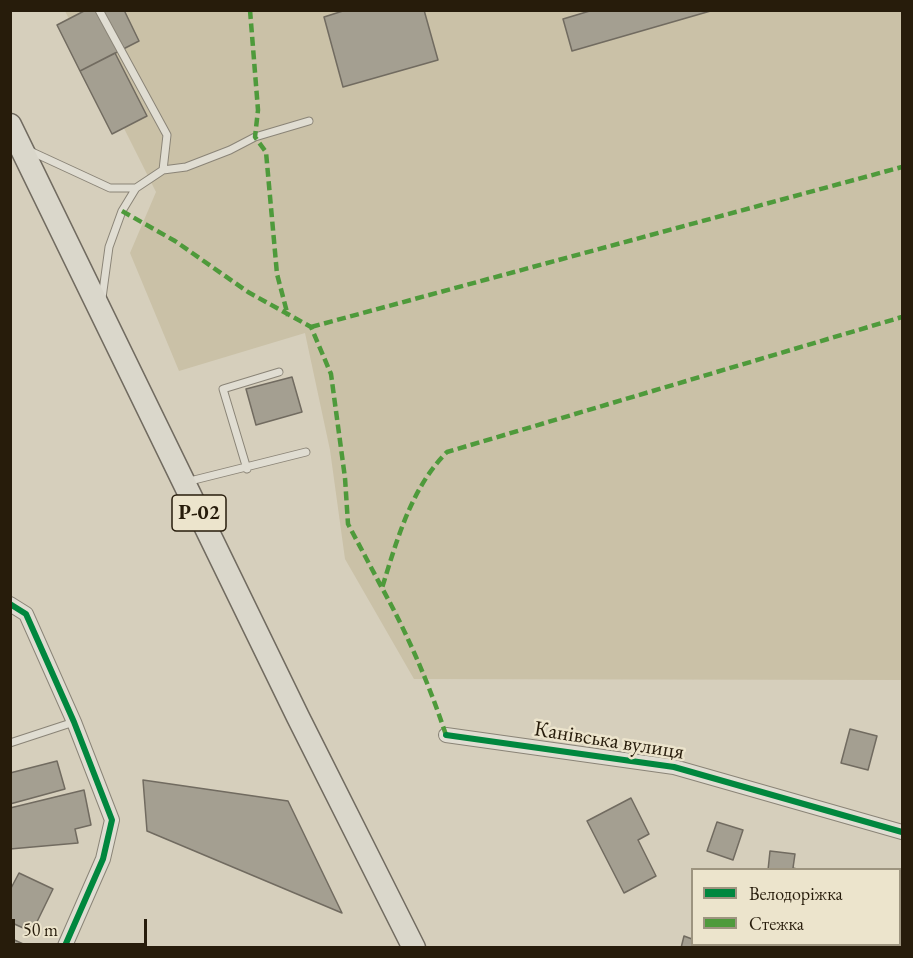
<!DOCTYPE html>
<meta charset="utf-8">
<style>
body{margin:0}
#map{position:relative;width:913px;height:958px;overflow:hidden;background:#d6cfbc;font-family:"EB Garamond",serif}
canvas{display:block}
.frame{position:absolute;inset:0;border:12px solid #271c0b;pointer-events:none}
.legend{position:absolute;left:691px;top:868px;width:210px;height:78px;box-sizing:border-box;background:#ece4cc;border:2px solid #9d947f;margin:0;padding:8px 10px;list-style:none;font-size:18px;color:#271c0b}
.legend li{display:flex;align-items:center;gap:12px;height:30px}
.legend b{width:30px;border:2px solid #9d947f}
.scale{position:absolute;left:12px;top:919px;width:135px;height:27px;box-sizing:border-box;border:3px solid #271c0b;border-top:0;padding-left:8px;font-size:18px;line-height:21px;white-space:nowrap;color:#271c0b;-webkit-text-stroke:4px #ece4cc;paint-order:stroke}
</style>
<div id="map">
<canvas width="913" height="958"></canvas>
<div class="frame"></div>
<ul class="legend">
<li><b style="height:8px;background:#00873e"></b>Велодоріжка</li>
<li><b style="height:8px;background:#4e9a3b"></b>Стежка</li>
</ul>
<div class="scale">50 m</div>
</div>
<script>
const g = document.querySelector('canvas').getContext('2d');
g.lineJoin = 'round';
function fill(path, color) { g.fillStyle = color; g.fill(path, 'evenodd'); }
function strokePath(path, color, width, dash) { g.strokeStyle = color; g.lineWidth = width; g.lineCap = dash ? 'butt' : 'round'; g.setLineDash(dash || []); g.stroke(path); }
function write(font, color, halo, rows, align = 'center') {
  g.font = font + ' "EB Garamond",serif'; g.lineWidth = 5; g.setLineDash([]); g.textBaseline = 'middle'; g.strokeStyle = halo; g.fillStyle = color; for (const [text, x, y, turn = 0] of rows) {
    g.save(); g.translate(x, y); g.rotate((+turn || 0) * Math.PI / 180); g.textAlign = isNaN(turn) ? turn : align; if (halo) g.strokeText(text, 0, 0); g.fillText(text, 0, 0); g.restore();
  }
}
const green = new Path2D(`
 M65 11H902V680L414 679 345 559 330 450 305 333 179 371 130 253 156 192Z`);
const building = new Path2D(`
 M86 10H124L139 41 80 71 57 25Z
 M346 10H424L438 60 343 87 324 17Z
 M593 10H714L572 51 563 19Z
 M115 53 147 116 112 134 80 71Z
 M292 377 302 412 256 425 246 389Z
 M850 729 877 736 868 770 841 763Z
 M57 761 65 789 10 804V773Z
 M143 780 288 801 342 913 147 831Z
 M84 790 91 825 75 829 78 843 10 849V808Z
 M631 798 649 834 638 840 656 876 624 893 587 821Z
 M717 822 743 830 733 860 707 851Z
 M770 851 795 854 793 868 801 870H768Z
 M19 873 53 889 32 932 10 922V890Z
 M684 936 692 939V944L722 948H681Z
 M10 938 32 948H10Z`);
const service = new Path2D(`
 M99 10 167 135 163 170
 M30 151 110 188H136
 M102 298 109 247 122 211 136 188 163 170 186 167 230 150 255 137 309 121
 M247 469 223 389 279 372
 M186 482 306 452
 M10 743 74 722`);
const minor = new Path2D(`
 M10 604 26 614 74 722 112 820 103 859 64 948
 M446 735 674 767 902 832`);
const primary = new Path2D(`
 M10 125 298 717 414 948`);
const quiet = new Path2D(`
 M250 10 258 110 255 137 266 152 277 274 288 316
 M122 211 175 241 248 292 311 327 331 374 345 478 348 524 382 588
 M311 327 902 167
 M446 735C429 684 408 635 382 588 397 540 411 488 447 452L902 317`);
const cycleway = new Path2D(`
 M10 604 26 614 74 722 112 820 103 859 64 948
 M446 735 674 767 902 832`);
const shields = [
 [199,513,54]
];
const shieldNames = [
 ["Р-02",199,513]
];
const streetNames = [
 ["Канівська вулиця",609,741,9]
];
fill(green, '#cac1a7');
fill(building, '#a49f91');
strokePath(building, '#716b60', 1.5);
strokePath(service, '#8a8477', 9);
strokePath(minor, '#8a8477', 16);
strokePath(primary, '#716b60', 25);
strokePath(service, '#e0ddd2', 7);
strokePath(minor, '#e0ddd2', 14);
strokePath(primary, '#dad7cb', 22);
strokePath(quiet, '#4e9a3b', 4.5, [9, 4.5]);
strokePath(cycleway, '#00873e', 6);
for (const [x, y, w] of shields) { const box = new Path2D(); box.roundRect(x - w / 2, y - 18, w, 36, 4.5); g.fillStyle = '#ece4cc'; g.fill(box); strokePath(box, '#271c0b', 1.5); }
write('bold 21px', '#271c0b', null, shieldNames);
write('22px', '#271c0b', '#ece4cc', streetNames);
</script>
